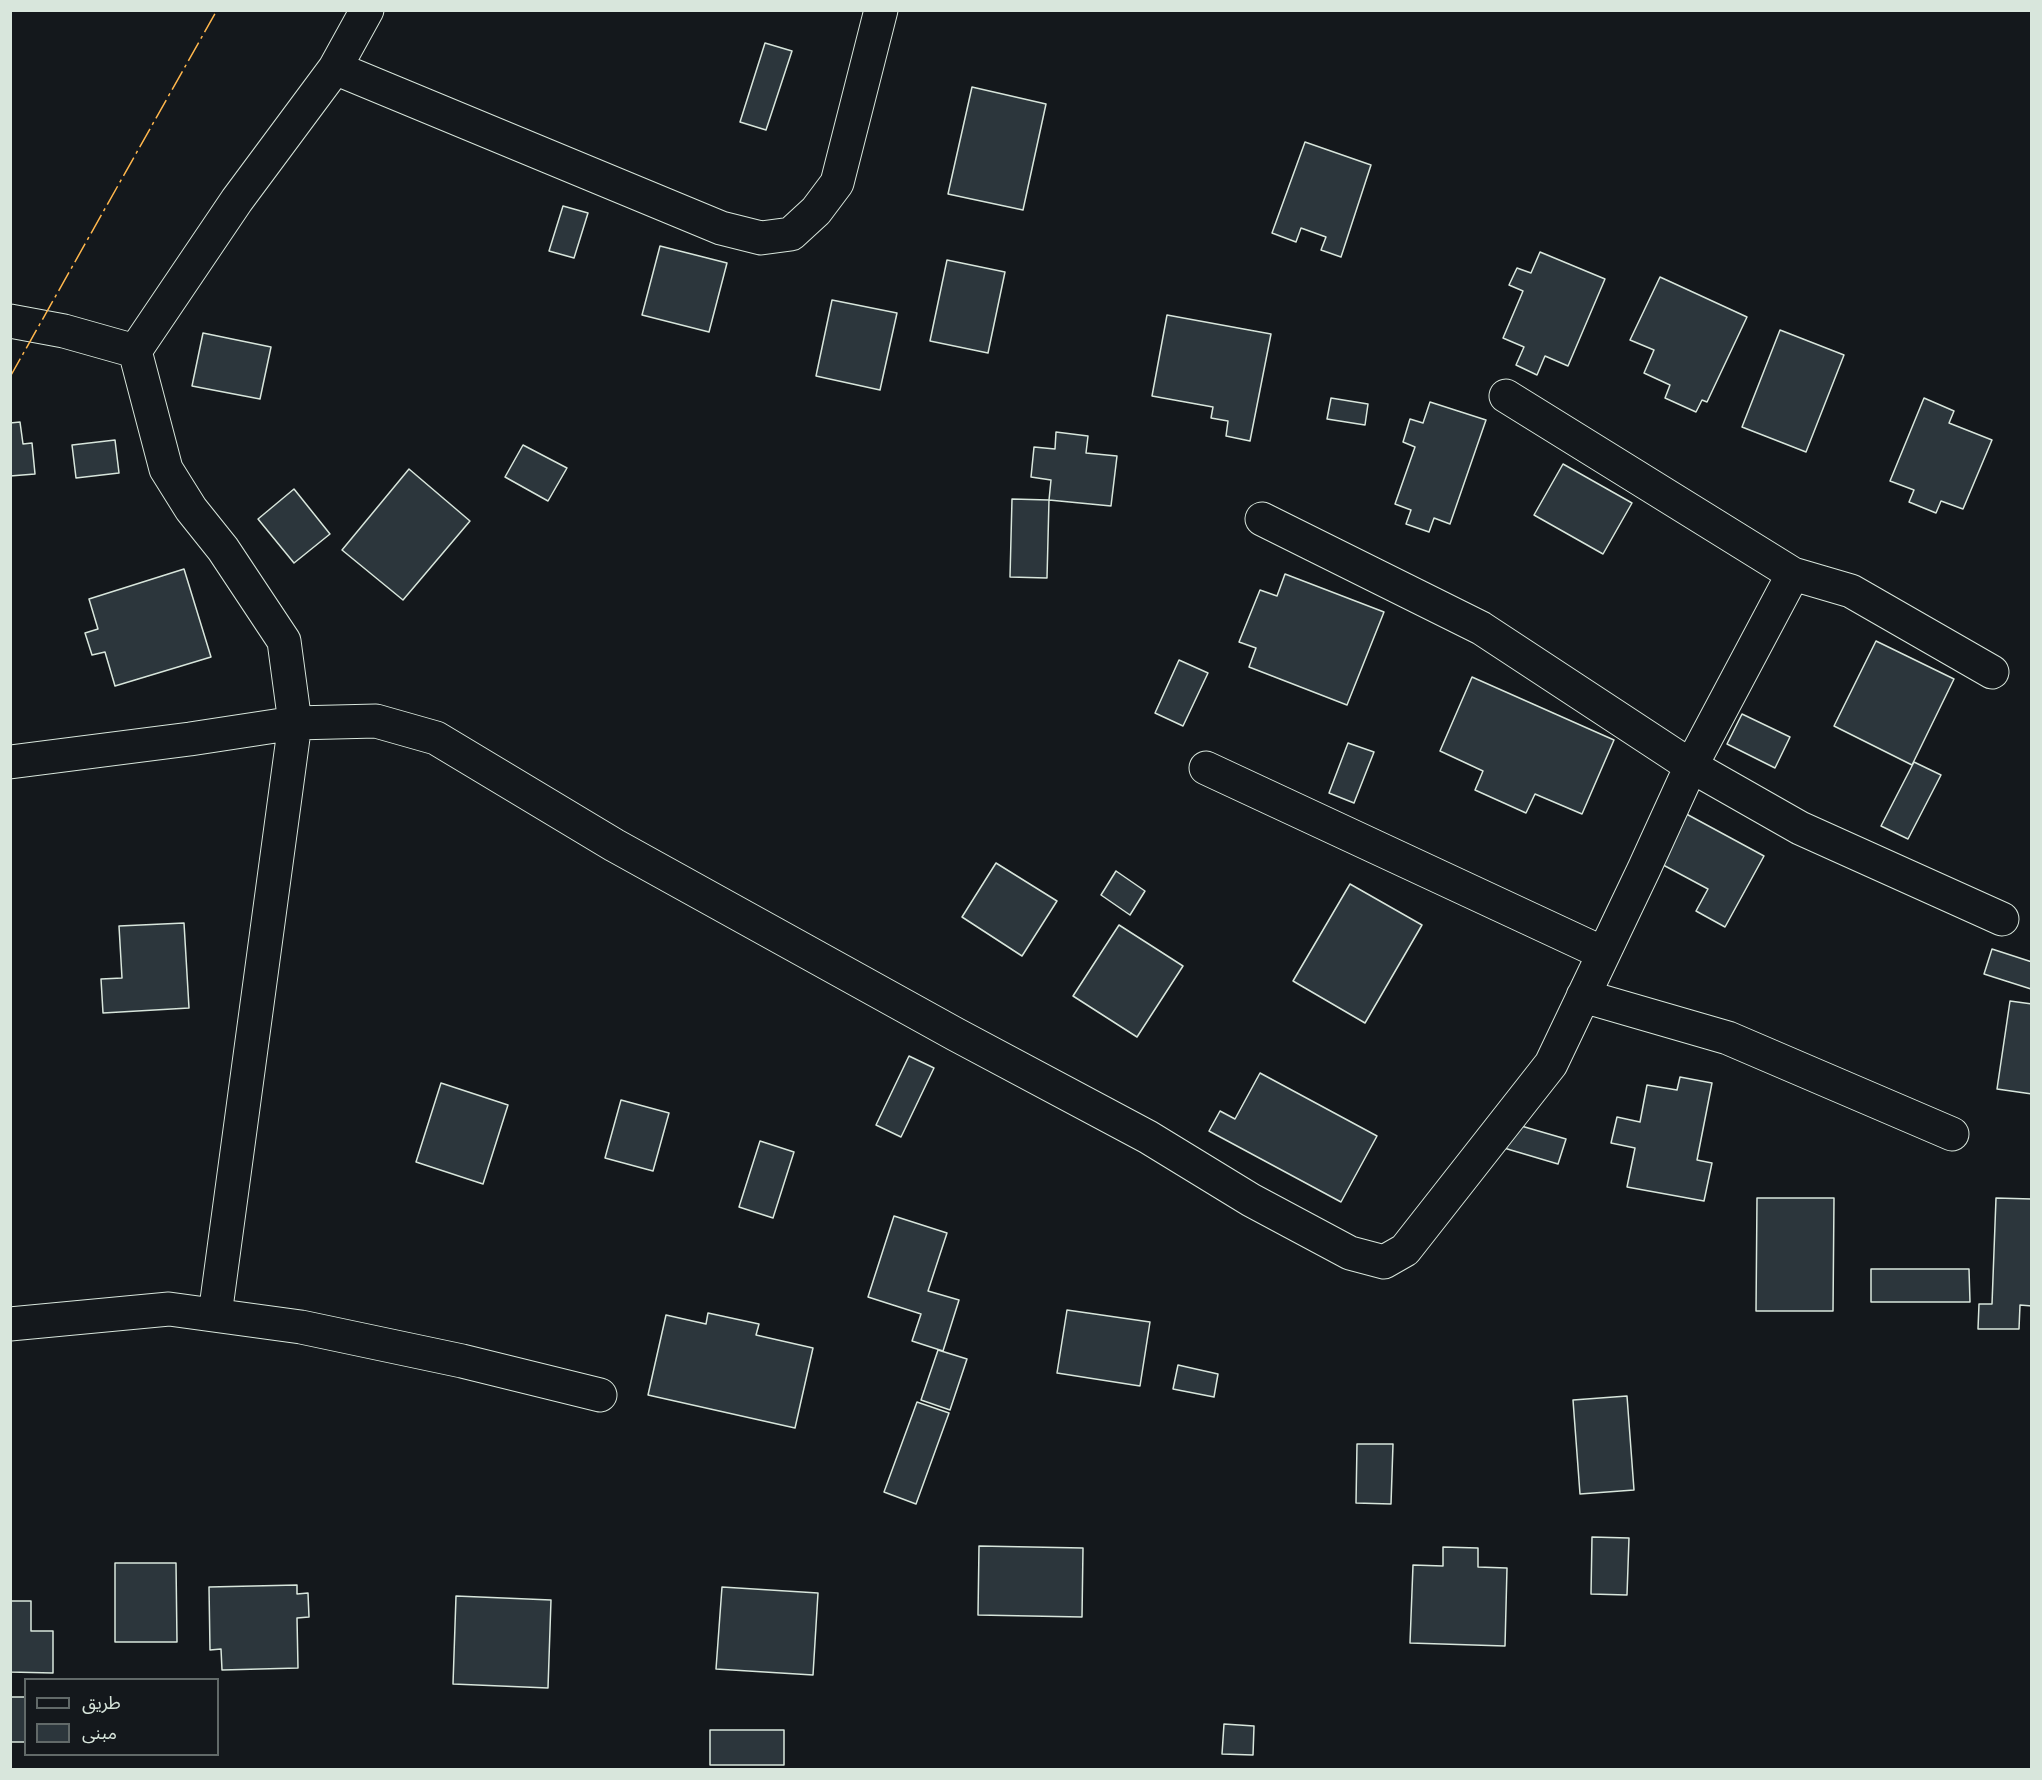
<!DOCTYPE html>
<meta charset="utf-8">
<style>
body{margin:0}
#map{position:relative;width:2042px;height:1780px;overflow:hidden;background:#14181c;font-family:Raleway,"Noto Sans Arabic",sans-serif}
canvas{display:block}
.frame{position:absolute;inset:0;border:12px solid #d8e6dc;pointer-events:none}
.legend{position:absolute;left:24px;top:1678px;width:195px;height:78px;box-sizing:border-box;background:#14181c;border:2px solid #626a69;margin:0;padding:8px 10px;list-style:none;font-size:18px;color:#d8e6dc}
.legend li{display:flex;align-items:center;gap:12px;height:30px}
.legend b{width:30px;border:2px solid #626a69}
</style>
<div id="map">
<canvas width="2042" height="1780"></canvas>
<div class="frame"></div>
<ul class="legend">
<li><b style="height:8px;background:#14181c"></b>طريق</li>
<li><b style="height:16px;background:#2c363c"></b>مبنى</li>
</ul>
</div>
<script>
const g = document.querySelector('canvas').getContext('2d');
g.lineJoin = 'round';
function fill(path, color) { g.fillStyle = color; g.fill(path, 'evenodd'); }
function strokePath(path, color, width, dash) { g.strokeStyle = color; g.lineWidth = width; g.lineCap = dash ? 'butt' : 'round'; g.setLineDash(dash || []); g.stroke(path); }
const building = new Path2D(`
 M765 43 792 51 766 130 740 122Z
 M972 87 1046 104 1023 210 948 194Z
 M1305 142 1371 165 1341 257 1321 250 1326 237 1301 228 1296 242 1272 233Z
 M563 206 588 213 574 258 549 251Z
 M660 246 727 263 709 332 642 315Z
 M1540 252 1605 279 1568 366 1545 356 1537 375 1516 365 1524 347 1503 338 1523 291 1509 285 1517 268 1531 273Z
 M947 260 1005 272 988 353 930 341Z
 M1660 277 1747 317 1707 402 1702 400 1696 412 1665 398 1670 385 1644 373 1654 350 1630 340Z
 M832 300 897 313 880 390 816 376Z
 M1167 315 1271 334 1250 441 1226 436 1228 421 1211 418 1213 407 1152 396Z
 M1780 330 1844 355 1806 452 1742 427Z
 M203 333 271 347 260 399 192 386Z
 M1331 398 1368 404 1365 425 1327 419Z
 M1924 398 1954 411 1949 423 1992 440 1963 509 1941 501 1936 513 1909 502 1914 490 1890 481Z
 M1430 402 1486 420 1450 524 1434 518 1429 532 1406 524 1411 510 1395 504 1415 447 1403 442 1410 419 1423 423Z
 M20 422 23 444 32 443 35 474 10 476V423Z
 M1056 432 1088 436 1086 453 1117 456 1111 506 1049 500 1051 480 1031 477 1034 447 1055 449Z
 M115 440 119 473 76 478 72 445Z
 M523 445 567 468 548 501 505 477Z
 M1563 464 1632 503 1603 554 1534 515Z
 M409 469 470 521 403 600 342 550Z
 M294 489 330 534 294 563 258 519Z
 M1012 499 1049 500 1047 578 1010 577Z
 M184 569 211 657 115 686 105 652 92 655 85 633 98 629 89 599Z
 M1285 574 1384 612 1347 705 1249 667 1256 648 1239 642 1260 590 1277 596Z
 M1876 641 1954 679 1912 765 1834 726Z
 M1179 660 1208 673 1183 726 1155 713Z
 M1472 677 1614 740 1582 814 1535 794 1526 813 1475 790 1483 771 1440 751Z
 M1742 714 1790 737 1775 768 1727 744Z
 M1348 743 1374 752 1354 803 1329 793Z
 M1914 762 1941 775 1908 839 1881 826Z
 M1679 810 1764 856 1725 927 1696 911 1708 889 1652 859Z
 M996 863 1057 901 1022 956 962 917Z
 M1116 871 1145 891 1130 915 1101 895Z
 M1350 884 1422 925 1365 1023 1293 981Z
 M184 923 189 1008 103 1013 101 979 122 978 119 926Z
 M1119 925 1183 966 1137 1037 1073 996Z
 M1992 949 2032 962 2031 989 1984 974Z
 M2010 1001 2032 1004V1094L1997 1089Z
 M909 1056 934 1068 901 1137 876 1125Z
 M1260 1073 1377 1136 1341 1202 1209 1131 1220 1111 1235 1119Z
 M1680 1077 1712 1083 1697 1160 1712 1163 1704 1201 1627 1187 1635 1148 1611 1143 1617 1117 1640 1122 1647 1085 1677 1090Z
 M441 1083 508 1105 483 1184 416 1162Z
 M621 1100 669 1113 653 1171 605 1158Z
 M1511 1123 1566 1139 1558 1164 1504 1148Z
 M760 1141 794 1152 773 1218 739 1207Z
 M1757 1198H1834L1833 1311H1756Z
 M1996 1198 2032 1199V1306L2020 1305 2019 1329H1978L1979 1304H1992Z
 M894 1216 947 1233 928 1291 959 1300 943 1351 912 1341 921 1314 868 1297Z
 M1871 1269H1969L1970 1302H1871Z
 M1067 1310 1150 1322 1140 1386 1057 1373Z
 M708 1313 759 1324 756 1335 813 1348 795 1428 648 1395 666 1315 706 1324Z
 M938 1350 967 1359 950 1410 921 1400Z
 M1178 1365 1218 1374 1214 1397 1173 1389Z
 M1627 1396 1634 1490 1580 1494 1573 1400Z
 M917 1402 949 1413 916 1504 884 1492Z
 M1357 1444H1393L1391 1504 1356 1503Z
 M1592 1537 1629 1538 1627 1595 1591 1594Z
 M979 1546 1083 1548 1082 1617 978 1615Z
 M1443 1547 1478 1548V1567L1507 1568 1505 1646 1410 1643 1413 1565 1443 1566Z
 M115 1563H176L177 1642H115Z
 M297 1585V1594L308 1593 309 1617 297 1618 298 1668 222 1670 221 1649 210 1650 209 1587Z
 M722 1587 818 1593 813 1675 716 1669Z
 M456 1596 551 1600 548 1688 453 1684Z
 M10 1601H31V1631H53V1673L10 1672Z
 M10 1697H26V1742H10Z
 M1224 1724 1254 1726 1253 1755 1222 1754Z
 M710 1730H784V1765H710Z`);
const minor = new Path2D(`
 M335 68 721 228 761 238 791 234 816 211 837 183 881 10
 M10 321 64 331 135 351
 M1506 396 1793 574 1851 591 1992 672
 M1262 519 1481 628 1691 766 1800 828 2002 919
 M10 762 190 739 295 723 376 721 436 738 614 845 955 1034 1148 1137 1251 1200 1350 1253 1384 1262 1405 1250 1551 1064 1644 869 1691 766 1793 574
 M1206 768 1603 953
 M1583 996 1728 1038 1952 1134
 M215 1315 295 723 284 641 223 549 191 509 166 469 135 351 237 200 335 68 367 10
 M10 1324 169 1309 301 1327 462 1361 600 1395`);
const power = new Path2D(`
 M10 377 217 10`);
fill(building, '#2c363c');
strokePath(building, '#d8e6dc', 1.5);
strokePath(minor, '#d8e6dc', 35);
strokePath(minor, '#14181c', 33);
strokePath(power, '#ffb74d', 1.5, [21, 4.5, 3, 4.5]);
</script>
